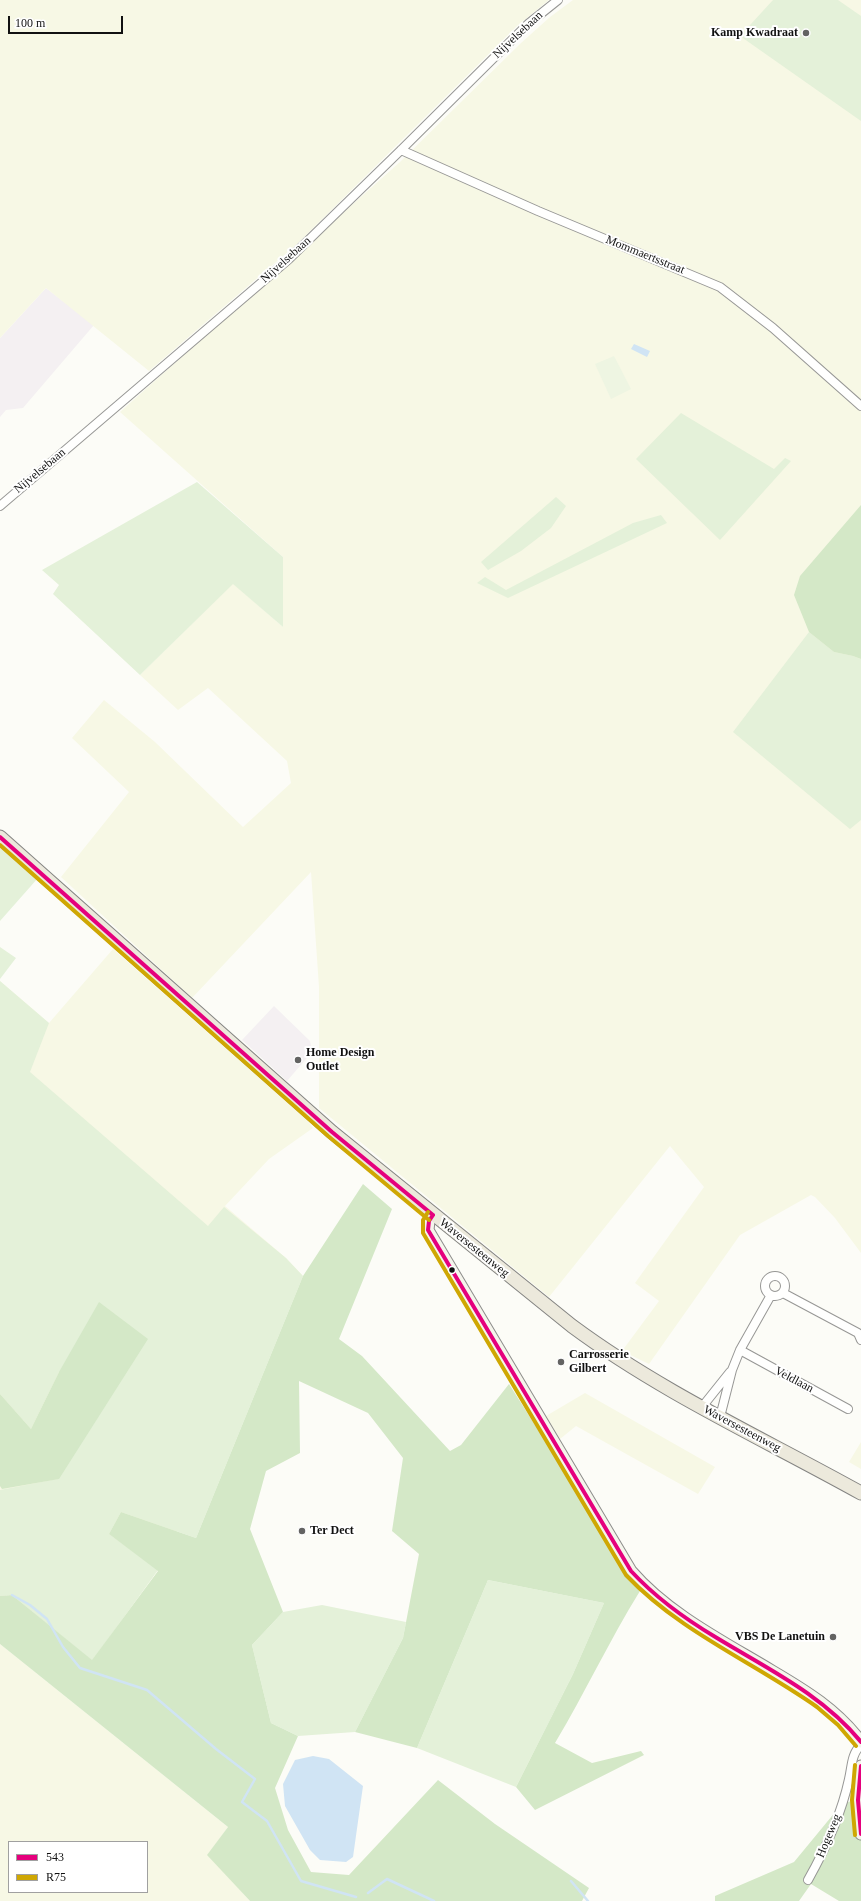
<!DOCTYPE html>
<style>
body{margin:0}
#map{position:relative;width:861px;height:1901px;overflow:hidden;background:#fcfcf7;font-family:Georgia,serif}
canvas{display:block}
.legend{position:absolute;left:8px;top:1841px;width:140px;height:52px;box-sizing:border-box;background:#fff;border:1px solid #a0a0a0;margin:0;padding:5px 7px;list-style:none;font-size:12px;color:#111}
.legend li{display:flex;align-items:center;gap:8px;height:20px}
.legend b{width:20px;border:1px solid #a0a0a0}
.scale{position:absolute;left:8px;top:16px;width:115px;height:18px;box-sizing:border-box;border:2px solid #111;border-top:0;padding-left:5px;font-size:12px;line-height:14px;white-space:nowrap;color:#111;-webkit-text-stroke:3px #fff;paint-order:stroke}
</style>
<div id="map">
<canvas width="861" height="1901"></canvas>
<ul class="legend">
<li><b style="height:5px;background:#e5007d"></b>543</li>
<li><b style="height:5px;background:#cfa703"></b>R75</li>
</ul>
<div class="scale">100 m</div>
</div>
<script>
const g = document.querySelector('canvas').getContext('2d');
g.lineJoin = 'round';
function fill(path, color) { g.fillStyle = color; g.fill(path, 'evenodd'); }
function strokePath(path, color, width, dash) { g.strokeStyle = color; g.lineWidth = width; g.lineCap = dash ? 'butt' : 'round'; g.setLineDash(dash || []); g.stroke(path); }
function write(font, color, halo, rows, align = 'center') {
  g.font = font + ' Georgia,serif'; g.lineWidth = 4; g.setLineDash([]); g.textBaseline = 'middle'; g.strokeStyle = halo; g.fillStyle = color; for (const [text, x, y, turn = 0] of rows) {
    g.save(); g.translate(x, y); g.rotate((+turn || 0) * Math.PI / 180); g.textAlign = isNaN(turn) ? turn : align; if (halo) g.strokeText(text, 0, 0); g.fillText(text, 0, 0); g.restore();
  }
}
const industrial = new Path2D(`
 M46 288 94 325 23 408 6 410 0 417V338Z
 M274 1006 310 1041 312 1052 287 1081 242 1040Z`);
const farmland = new Path2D(`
 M0 0H549L518 25 297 244 149 371 46 288 0 338Z
 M573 0H861V1253L835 1218 815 1197 811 1195 740 1235 649 1364 622 1351 659 1301 635 1283 704 1187 670 1146 549 1297 319 1108V987L311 872 192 998 61 877 129 792 72 738 104 700 155 742 243 827 291 783 287 761 208 688 178 710 140 675 233 583 283 627V557L120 412 400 162 521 43 550 17Z
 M113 949 306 1119 313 1128 269 1159 225 1206 286 1258 303 1276 158 1570 92 1661 12 1595 0 1596V981L49 1023Z
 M585 1393 715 1467 698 1494 576 1426 560 1439 546 1416Z
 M861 1442V1469L849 1462Z
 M0 1644 228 1827 208 1855 250 1901H0ZM9 1842H147V1892H9Z`);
const green = new Path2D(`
 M773 0H838L861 16V121L740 36Z
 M681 413 774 469 785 458 791 461 720 540 636 459Z
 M197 482 283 557V627L233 584 140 675 53 594 59 585 42 570Z
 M556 497 566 506 551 528 521 551 488 570 481 562Z
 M661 515 667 523 508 598 477 583 485 577 506 590 633 523Z
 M809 632 834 652 853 656 861 659V820L850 829 733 732Z
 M0 847 38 878 0 921Z
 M0 947 16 958 0 979Z
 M0 981 49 1023 30 1072 208 1226 224 1207 286 1258 303 1276 196 1538 121 1512 109 1534 158 1570 92 1661 12 1595 0 1596V1490L57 1479 59 1372 31 1429 0 1394Z
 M488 1580 604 1603 573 1674 516 1787 417 1748Z
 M322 1605 406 1622 403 1638 355 1732 298 1736 271 1723 252 1645 283 1612Z`);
const forest = new Path2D(`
 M861 505V659L853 656 834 652 809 632 794 595 800 576Z
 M363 1184 392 1209 339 1339 362 1356 450 1451 461 1445 509 1384 542 1436 556 1453 640 1591C609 1641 585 1693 555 1743L592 1763 641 1751 644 1755 535 1810 516 1787 573 1674 604 1603 488 1580 417 1748 355 1732 403 1638 419 1554 392 1531 403 1458 368 1413 299 1381 300 1453 266 1471 250 1529 283 1612 252 1645 271 1723 298 1736 275 1788 288 1830 311 1872 349 1875 438 1780 495 1824 589 1888 582 1901H250L207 1855 228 1827 0 1644V1596L12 1595 92 1660 158 1571 109 1534 121 1512 196 1538 303 1276Z
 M99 1302 148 1339 59 1479 2 1489 0 1486V1394L31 1429 59 1372Z
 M861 1797V1901H839L811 1884 799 1901H715V1896L794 1862 841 1805Z`);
const pitch = new Path2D(`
 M614 356 631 389 611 399 595 364Z`);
const water = new Path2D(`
 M634 344 650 351 647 357 631 349Z
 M313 1756 329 1759 363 1786 353 1857 346 1862 320 1860 310 1850 285 1806 283 1784 295 1760Z`);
const stream = new Path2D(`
 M12 1595 30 1605 47 1619 63 1647 80 1668 147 1690 216 1749 255 1779 242 1802 267 1821 301 1881 356 1897
 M571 1881 588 1901
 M368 1893 387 1879 434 1901`);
const street = new Path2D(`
 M401 150 538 211 720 287 773 328 861 406
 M0 506 289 259 401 150 528 24 558 0
 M765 1286a10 10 0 1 1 20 0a10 10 0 1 1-20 0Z
 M783 1293 858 1333 861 1340
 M740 1350 848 1409
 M702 1407 730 1372
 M720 1417 732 1370 740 1350 771 1295
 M808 1880C826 1848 841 1816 849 1779 852 1767 851 1754 861 1745`);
const secondary = new Path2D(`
 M433 1215 429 1221 428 1230 631 1571C668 1614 724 1642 772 1671 806 1691 837 1710 861 1742
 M861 1766C857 1790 856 1811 861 1834`);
const primary = new Path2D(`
 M0 837 332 1132 572 1326C661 1392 764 1439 861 1493`);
const bus1 = new Path2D(`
 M0 837 332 1132 433 1215
 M433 1215 429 1221 428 1230 631 1571C656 1598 685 1619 717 1638 768 1669 823 1695 861 1742
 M861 1766 858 1800 861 1834`);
const bus2 = new Path2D(`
 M0 845 328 1136 429 1220
 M428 1212 423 1220V1233L626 1575C680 1632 753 1662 817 1707L838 1725 856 1746
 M855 1765 852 1800 855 1835`);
const markers = [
 [806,33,4,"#636362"],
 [298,1060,4,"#636362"],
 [452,1270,3.5,"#111"],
 [561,1362,4,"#636362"],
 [302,1531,4,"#636362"],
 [833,1637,4,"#636362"]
];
const poiNames = [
 ["Kamp Kwadraat",798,33,"right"],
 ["Home Design",306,1053],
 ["Outlet",306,1067],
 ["Carrosserie",569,1355],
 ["Gilbert",569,1369],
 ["Ter Dect",310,1531],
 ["VBS De Lanetuin",825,1637,"right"]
];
const streetNames = [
 ["Nijvelsebaan",518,35,-43],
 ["Mommaertsstraat",645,255,22],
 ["Nijvelsebaan",286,260,-42],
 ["Nijvelsebaan",40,471,-40],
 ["Waversesteenweg",474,1248,39],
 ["Veldlaan",794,1380,28],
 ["Waversesteenweg",742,1429,28],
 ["Hogeweg",829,1836,-67]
];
fill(industrial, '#f4f0f2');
fill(farmland, '#f7f8e5');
fill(green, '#e4f1d9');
fill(forest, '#d4e8c7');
fill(pitch, '#eef5e2');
fill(water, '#d0e4f4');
strokePath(stream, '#d0e4f4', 2.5);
strokePath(street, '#979795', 10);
strokePath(secondary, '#8d8d8b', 13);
strokePath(primary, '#848482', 15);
strokePath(street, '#fffffe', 8);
strokePath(secondary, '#f5f5ec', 11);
strokePath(primary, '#ece9dc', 13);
strokePath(bus1, '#e5007d', 4);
strokePath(bus2, '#cfa703', 4);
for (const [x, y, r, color] of markers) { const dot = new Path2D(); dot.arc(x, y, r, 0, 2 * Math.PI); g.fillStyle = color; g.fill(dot); strokePath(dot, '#fff', 1.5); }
write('bold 12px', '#111', '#fff', poiNames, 'left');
write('12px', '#111', '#fff', streetNames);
</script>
